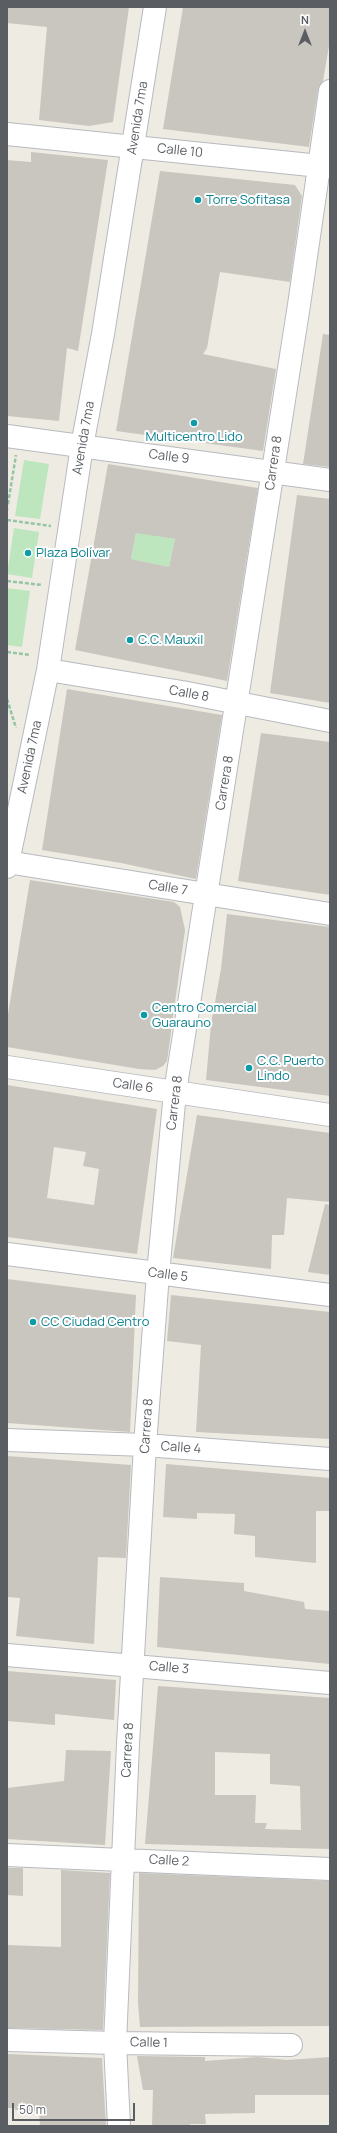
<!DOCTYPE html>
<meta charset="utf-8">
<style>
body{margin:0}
#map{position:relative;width:337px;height:2133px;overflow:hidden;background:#eeebe2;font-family:Manrope,sans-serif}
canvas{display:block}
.frame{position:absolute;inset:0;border:8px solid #5a5e63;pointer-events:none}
.north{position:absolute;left:285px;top:12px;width:40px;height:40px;-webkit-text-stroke:3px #fff;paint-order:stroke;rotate:0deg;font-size:11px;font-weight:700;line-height:16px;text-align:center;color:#5a5e63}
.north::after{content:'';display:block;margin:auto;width:14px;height:18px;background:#5a5e63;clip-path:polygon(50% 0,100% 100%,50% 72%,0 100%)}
.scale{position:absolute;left:12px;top:2103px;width:123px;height:18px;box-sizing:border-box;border:2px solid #5a5e63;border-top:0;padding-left:5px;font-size:12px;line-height:14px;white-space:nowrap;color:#5a5e63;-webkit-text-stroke:3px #fff;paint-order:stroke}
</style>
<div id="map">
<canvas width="337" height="2133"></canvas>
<div class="frame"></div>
<div class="north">N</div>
<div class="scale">50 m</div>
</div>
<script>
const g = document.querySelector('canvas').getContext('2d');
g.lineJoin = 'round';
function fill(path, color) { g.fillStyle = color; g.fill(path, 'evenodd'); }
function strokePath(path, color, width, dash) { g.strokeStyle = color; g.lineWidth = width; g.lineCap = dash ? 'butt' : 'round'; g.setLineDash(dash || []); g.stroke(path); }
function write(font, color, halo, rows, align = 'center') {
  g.font = font + ' Manrope,sans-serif'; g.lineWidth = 4; g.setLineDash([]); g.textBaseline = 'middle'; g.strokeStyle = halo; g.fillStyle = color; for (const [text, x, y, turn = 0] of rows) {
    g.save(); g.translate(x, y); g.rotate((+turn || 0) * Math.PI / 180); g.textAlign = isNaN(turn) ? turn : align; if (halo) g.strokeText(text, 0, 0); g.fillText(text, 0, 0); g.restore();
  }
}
const green = new Path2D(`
 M24 460 49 464 40 519 15 516Z
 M140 513 157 536 175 539 169 567 131 559Z
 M14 528 39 532 32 578 7 574Z
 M7 588 30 591 22 647 7 645Z`);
const building = new Path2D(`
 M7 7H129L113 122 89 126 39 120 47 27 7 23Z
 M183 7H330V40L323 81 318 89 309 147 163 129Z
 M31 152 108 160 78 351 67 348 59 421 7 416V160L31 162Z
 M160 171 295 185 302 196 290 282 220 272 207 348 203 354 276 369 263 451 116 431Z
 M323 334 330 335V467L303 464Z
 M108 464 258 488 227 681 75 650ZM136 533 175 539 169 567 131 559Z
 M297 495 330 499V703L270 693Z
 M67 689 222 715 196 879 121 863 42 850Z
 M261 733 330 742V895L238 881Z
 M30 880 174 902 180 907 185 930 167 1061 163 1066 155 1070 139 1069 7 1047V1020Z
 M227 914 330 927V1096L206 1080 211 1024 221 969Z
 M7 1085 157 1109 137 1254 7 1237ZM54 1147 86 1152 83 1166 99 1169 94 1205 47 1198Z
 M197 1115 330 1133V1202L287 1198 284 1235H272L271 1269 173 1258Z
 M325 1204 330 1205V1275L308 1272Z
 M7 1279 136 1295 130 1432 7 1423Z
 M171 1295 330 1312V1439L196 1432 201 1345 167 1341Z
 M7 1456 131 1465 126 1558 98 1557 94 1644 16 1636 20 1598 7 1597Z
 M166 1464 330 1478V1511H316V1563L255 1557V1536L234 1534 235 1514 197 1513V1519L163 1517Z
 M160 1577 244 1583V1591L304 1602 305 1609 330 1611V1664L157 1647Z
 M7 1671 116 1680 114 1720 55 1714V1725L7 1721Z
 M158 1686 330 1698V1849L145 1844ZM215 1752 270 1754V1784L300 1786 301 1830 265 1829 267 1823H255L256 1795H215Z
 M66 1750 111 1751 105 1845 7 1839V1788L64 1781Z
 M7 1868H23V1896L7 1895Z
 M61 1870 110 1873 103 2030 7 2028V1945L61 1947Z
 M139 1873 330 1881V2026L140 2027 138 2003Z
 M7 2054 102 2058 106 2126H40L39 2111 15 2110V2108H7Z
 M137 2056 205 2057V2061L258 2057 287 2060 330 2057V2095H255V2113L205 2114 206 2124H190V2126H152L153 2090H143Z`);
const path = new Path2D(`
 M8 504 16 455
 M7 511V504
 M7 520 51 526
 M7 581 42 585
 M7 652 30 655
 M7 699 16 728`);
const minor = new Path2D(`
 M7 134 330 167
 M7 436 330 480
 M48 670 182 692 330 721
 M7 862 330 914
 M7 867 48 670 82 446 103 334 155 7
 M7 1067 330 1115
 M7 1254 330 1295
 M7 1440 145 1445 330 1459
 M7 1655 330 1683
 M7 1855 330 1869
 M7 2040 115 2043 291 2045
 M119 2126 115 2043 128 1744 145 1445 158 1274 175 1092 299 305 330 91`);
const markers = [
 [198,200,4,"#0f9aa8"],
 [194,423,4,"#0f9aa8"],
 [28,553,4,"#0f9aa8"],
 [130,640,4,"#0f9aa8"],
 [144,1015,4,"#0f9aa8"],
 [249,1068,4,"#0f9aa8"],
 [33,1322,4,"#0f9aa8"]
];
const streetNames = [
 ["Avenida 7ma",138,118,-81],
 ["Calle 10",180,151,6],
 ["Avenida 7ma",84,438,-80],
 ["Calle 9",169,457,7],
 ["Carrera 8",274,463,-82],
 ["Calle 8",189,694,10],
 ["Avenida 7ma",30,757,-78],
 ["Carrera 8",225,783,-81],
 ["Calle 7",168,888,9],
 ["Calle 6",133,1086,8],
 ["Carrera 8",175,1103,-83],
 ["Calle 5",168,1275,7],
 ["Carrera 8",147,1426,-86],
 ["Calle 4",181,1448,4],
 ["Calle 3",169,1668,5],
 ["Carrera 8",128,1750,-87],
 ["Calle 2",169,1861,3],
 ["Calle 1",149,2043,1]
];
const cultureNames = [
 ["Torre Sofitasa",206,200],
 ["Multicentro Lido",194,437,"center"],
 ["Plaza Bolívar",36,553],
 ["C.C. Mauxil",138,640],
 ["Centro Comercial",152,1008],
 ["Guarauno",152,1023],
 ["C.C. Puerto",257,1061],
 ["Lindo",257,1076],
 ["CC Ciudad Centro",41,1322]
];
fill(green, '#bde6be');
fill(building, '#c9c6bf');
strokePath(minor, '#b7babf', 24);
strokePath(path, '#95c5a4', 2.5, [4, 2]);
strokePath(minor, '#fff', 22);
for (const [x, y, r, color] of markers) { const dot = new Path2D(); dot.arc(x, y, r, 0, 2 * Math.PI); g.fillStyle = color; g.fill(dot); strokePath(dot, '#fff', 1.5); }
write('13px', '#5a5e63', '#fff', streetNames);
write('13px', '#0d838f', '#fff', cultureNames, 'left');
</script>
